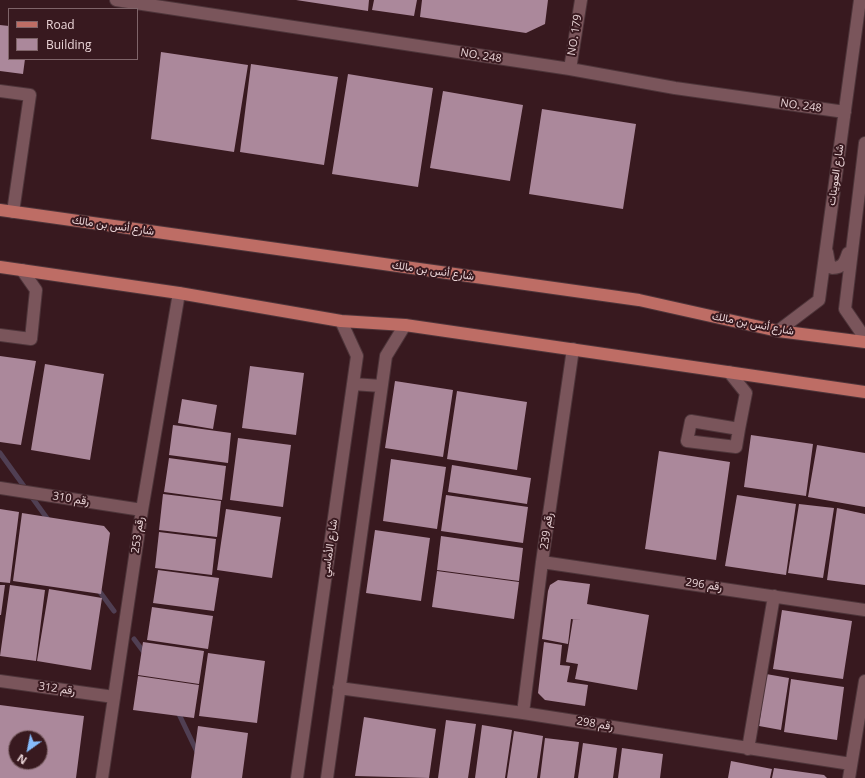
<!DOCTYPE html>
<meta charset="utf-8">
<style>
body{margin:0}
#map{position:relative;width:865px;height:778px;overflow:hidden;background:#38191f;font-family:"Open Sans",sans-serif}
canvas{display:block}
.legend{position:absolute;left:8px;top:8px;width:130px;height:52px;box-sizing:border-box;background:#38191f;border:1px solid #7f6469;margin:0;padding:5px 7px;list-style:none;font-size:12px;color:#ead4d7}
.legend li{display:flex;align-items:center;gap:8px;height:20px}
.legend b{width:20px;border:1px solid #7f6469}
.north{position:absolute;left:8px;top:730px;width:40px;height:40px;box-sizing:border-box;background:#38191f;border:1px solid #7f6469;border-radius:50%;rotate:213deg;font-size:11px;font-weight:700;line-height:16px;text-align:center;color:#ead4d7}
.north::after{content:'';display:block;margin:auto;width:14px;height:18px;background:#86bbfb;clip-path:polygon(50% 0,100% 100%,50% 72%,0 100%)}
</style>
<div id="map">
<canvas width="865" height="778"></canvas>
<ul class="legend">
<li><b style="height:5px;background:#be6d65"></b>Road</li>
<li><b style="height:11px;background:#ab889b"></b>Building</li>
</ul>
<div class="north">N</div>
</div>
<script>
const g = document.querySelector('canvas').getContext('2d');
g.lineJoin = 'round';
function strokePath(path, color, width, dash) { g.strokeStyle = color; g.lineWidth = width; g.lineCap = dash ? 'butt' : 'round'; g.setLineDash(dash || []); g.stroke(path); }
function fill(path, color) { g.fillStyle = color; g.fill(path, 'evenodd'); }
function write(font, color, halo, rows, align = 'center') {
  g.font = font + ' "Open Sans",Vazirmatn,sans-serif'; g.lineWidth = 4; g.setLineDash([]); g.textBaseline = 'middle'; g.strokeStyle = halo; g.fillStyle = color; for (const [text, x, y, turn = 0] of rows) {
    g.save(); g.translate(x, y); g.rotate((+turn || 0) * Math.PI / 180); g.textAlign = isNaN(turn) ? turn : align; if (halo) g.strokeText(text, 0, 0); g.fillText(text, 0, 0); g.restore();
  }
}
const stream = new Path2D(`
 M0 453 49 521
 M97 588 114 611
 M134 639 146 655
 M177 710 198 754`);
const building = new Path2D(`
 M296 0H369L368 11Z
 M374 0H417L414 16 372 10Z
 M422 0H548L545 24 526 33 420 17Z
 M0 25 9 26V59H25L23 74 0 71Z
 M161 52 248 65 234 152 151 139Z
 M251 64 338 77 324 165 240 152Z
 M348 74 433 88 418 187 332 174Z
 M443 91 523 105 510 181 430 168Z
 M542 109 636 124 623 209 529 194Z
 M0 356 36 361 21 445 0 442Z
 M45 364 104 374 90 460 31 450Z
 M250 366 304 373 296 435 242 428Z
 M395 381 453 390 443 457 385 448Z
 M457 391 527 402 517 470 447 459Z
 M182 399 217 405 213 429 178 423Z
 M173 425 231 433 228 463 169 455Z
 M751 435 813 444 806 496 744 487Z
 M238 438 291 445 283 507 230 500Z
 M817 445 865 453V507L808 497Z
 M659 451 730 462 716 560 645 549Z
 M169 458 226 466 222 500 164 492Z
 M391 459 446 467 437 529 383 521Z
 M452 465 531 478 527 504 448 492Z
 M163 494 221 501 217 537 159 530Z
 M446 495 528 507 523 543 441 531Z
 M737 495 796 504 786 575 725 566Z
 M799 504 834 508 823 578 788 573Z
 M837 508 865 514V585L827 580Z
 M0 509 19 512 10 583 0 582Z
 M226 509 281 517 272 578 217 570Z
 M22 513 104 526 110 533 101 594 13 581Z
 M375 530 430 538 421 601 366 593Z
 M159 532 216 539 212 575 155 568Z
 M441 536 523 548 519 581 437 570Z
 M158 570 219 578 214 611 153 603Z
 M437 571 519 582 514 619 432 607Z
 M558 580 590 584 587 604 649 615 637 690 575 679 578 664 566 662 573 619 582 620 571 619 568 644 542 639 548 591 550 585Z
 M0 585H5L1 615H0Z
 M10 585 45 590 36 661 0 656Z
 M49 589 102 598 91 670 37 661Z
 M152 607 213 616 208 649 147 640Z
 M782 610 852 621 843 679 773 669Z
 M143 642 204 651 199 684 138 675Z
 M544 642 562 645 560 665 570 666 567 682 588 685 585 706 545 700 538 693Z
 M208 653 265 661 257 723 199 716Z
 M766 674 789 678 781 730 759 726Z
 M138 676 199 685 194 718 133 710Z
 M791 679 844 687 837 740 784 732Z
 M0 705 84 716 76 778H0ZM16 738H40V762H16Z
 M364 717 436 729 429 778 355 776Z
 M446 720 476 724 468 778H438Z
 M482 725 512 730 505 778H475Z
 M198 726 248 733 242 778H191Z
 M514 731 543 736 537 778H507Z
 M545 738 579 742 574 778H540Z
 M583 743 617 748 613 778H578Z
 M622 748 663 754 660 778H618Z
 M731 761 772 769 770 778H728Z
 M774 768 824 775 827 778H772Z`);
const minor = new Path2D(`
 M116 0 570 69 675 88 845 112
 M570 69 581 0
 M0 91 30 95 13 212
 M865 143 845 309 865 338
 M827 252 829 263 832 268C843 268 845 262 848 253
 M778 331 819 300 860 0
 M0 335 31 339 36 290 22 270
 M729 372 746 393 739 429 691 421 687 441 736 447 739 429
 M353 384 381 386
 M0 488 142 510
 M542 562 865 610
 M0 681 114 697
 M339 688 523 713 851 764
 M523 713 542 562 573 349
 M748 749 774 596
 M102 778 142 510 179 293
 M297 778 357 356 341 321
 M327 778 386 356 405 325
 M849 778 865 681`);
const major = new Path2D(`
 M0 210 639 300 778 331 865 342
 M0 267 179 293 341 321 405 325 865 392`);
const streetNames = [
 ["NO. 179",575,35,-81],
 ["NO. 248",481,56,9],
 ["NO. 248",801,106,8],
 ["شارع العوينات",836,175,-82],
 ["شارع أنس بن مالك",113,226,8],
 ["شارع أنس بن مالك",433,271,8],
 ["شارع أنس بن مالك",753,324,11],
 ["رقم 310",71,499,9],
 ["رقم 239",547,531,-82],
 ["رقم 253",138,535,-82],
 ["شارع الأماسي",330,548,-82],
 ["رقم 296",704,585,8],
 ["رقم 312",57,689,8],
 ["رقم 298",595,724,9]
];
strokePath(stream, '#503f53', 5);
fill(building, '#ab889b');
strokePath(minor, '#4e353a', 14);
strokePath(major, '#4e353a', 14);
strokePath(minor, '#7a555b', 12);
strokePath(major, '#be6d65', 12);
write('11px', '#ead4d7', '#38191f', streetNames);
</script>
